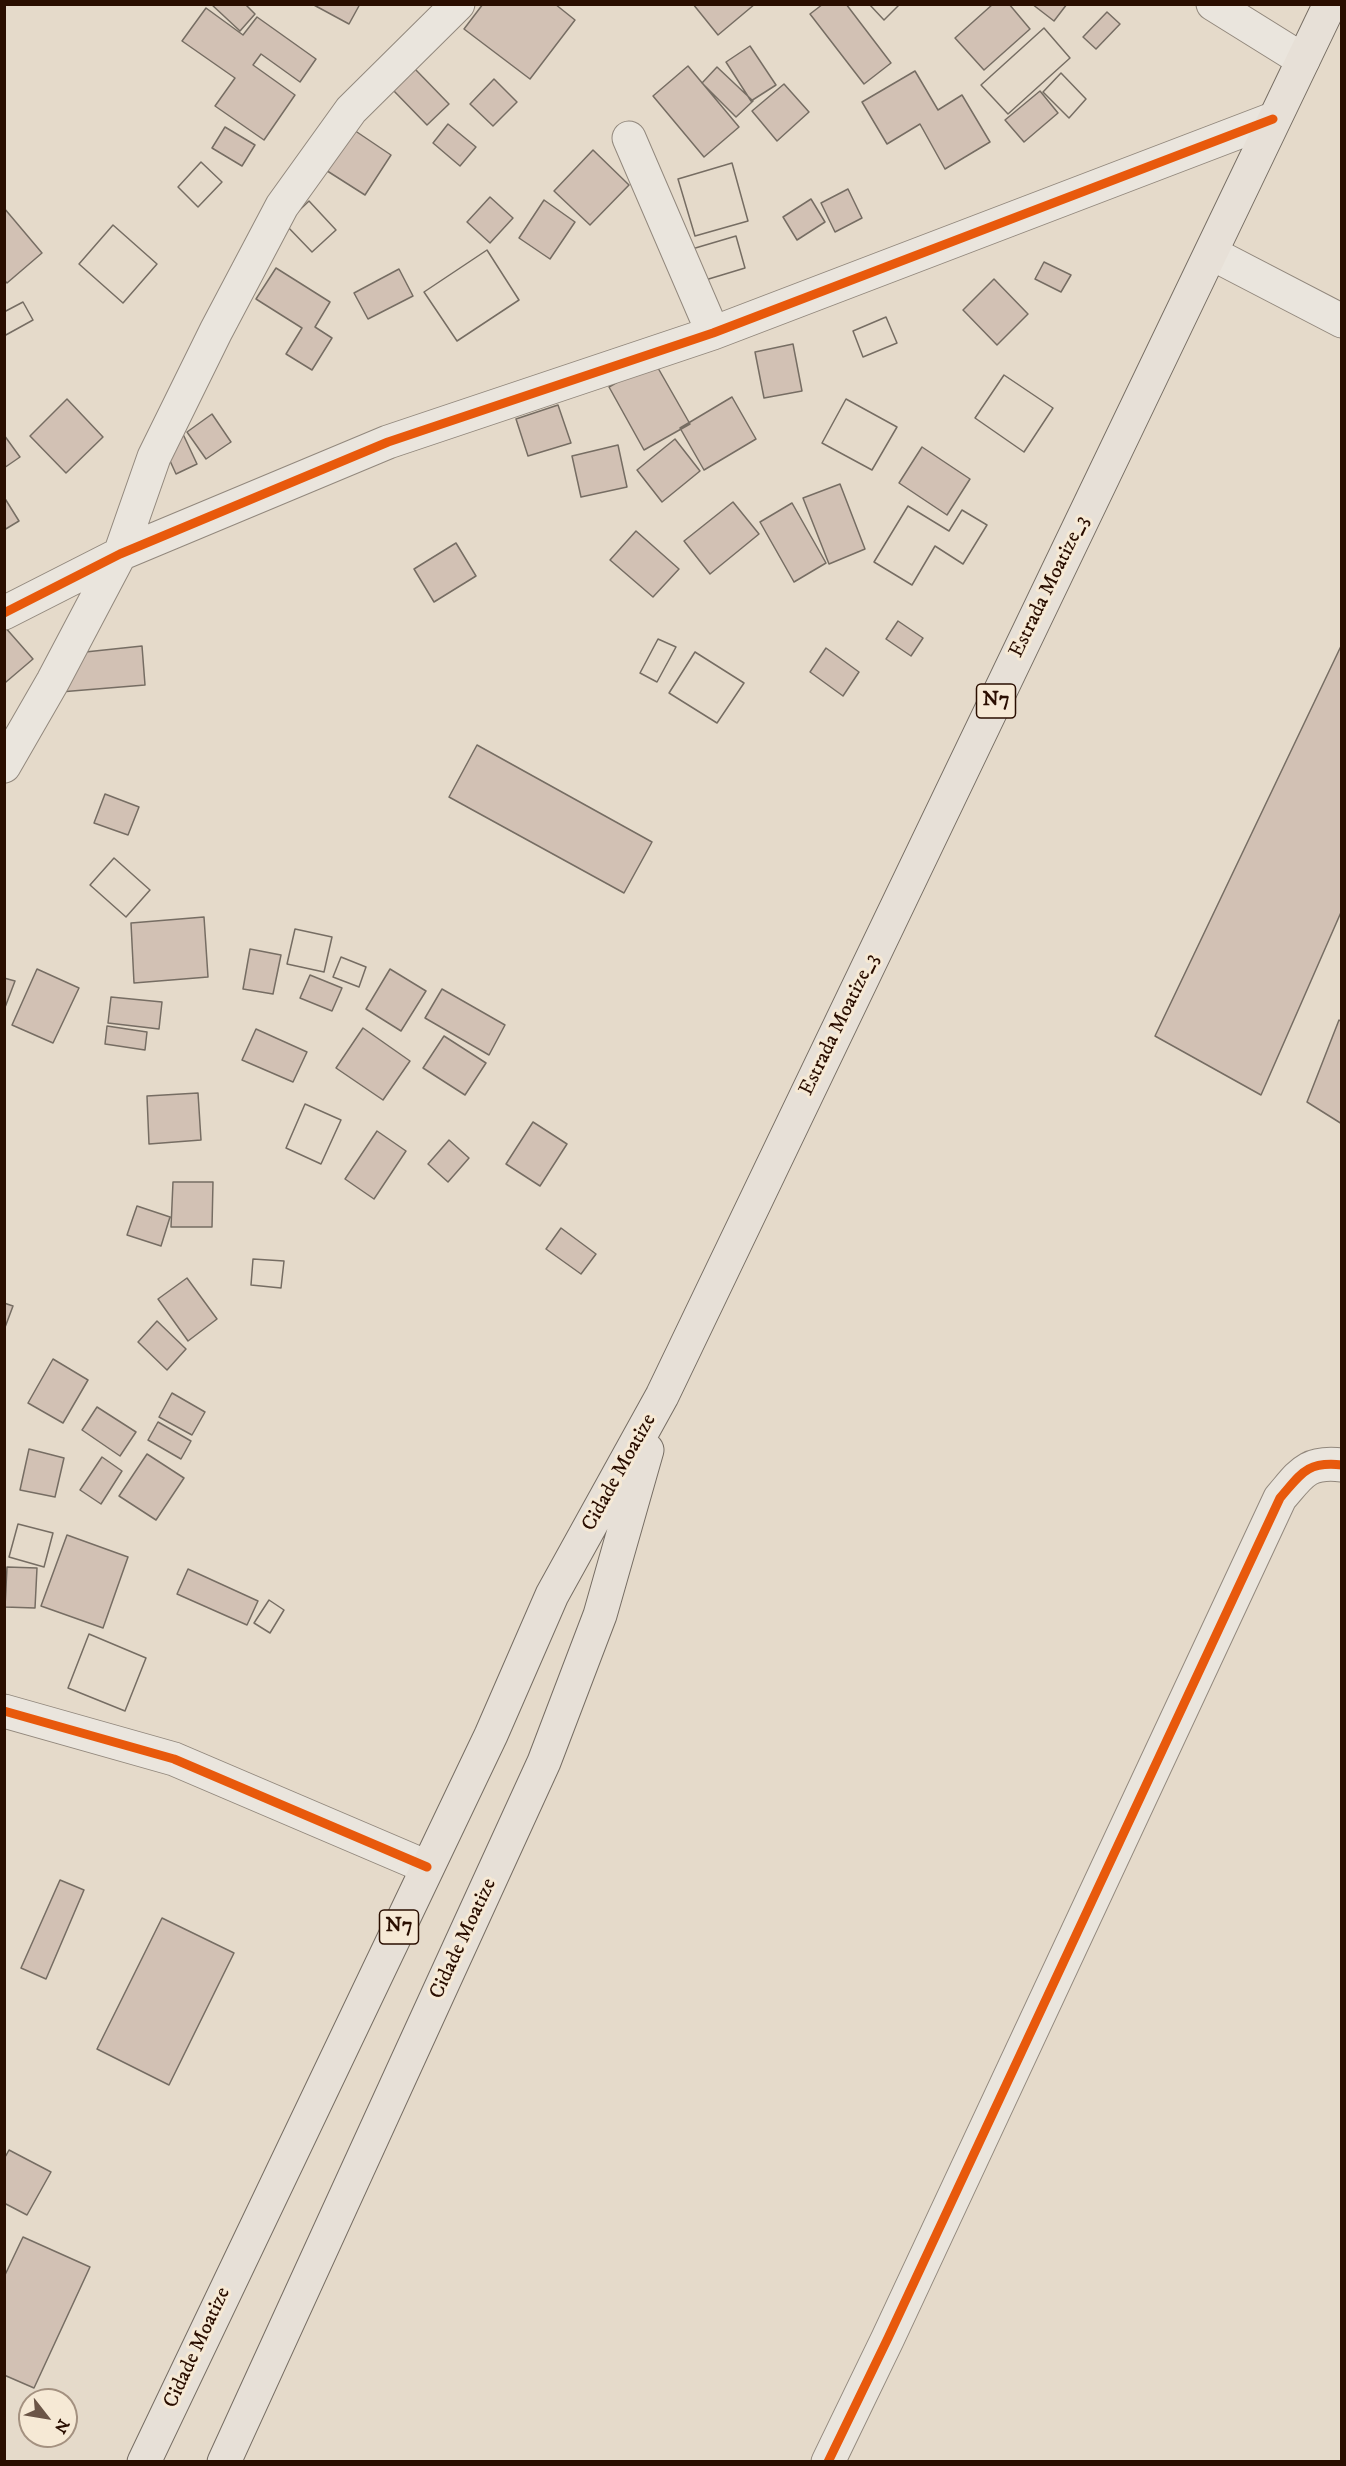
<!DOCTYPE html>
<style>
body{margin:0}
#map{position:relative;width:1346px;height:2466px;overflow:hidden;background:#e5daca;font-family:"IM FELL DW Pica",serif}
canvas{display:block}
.frame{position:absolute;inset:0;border:6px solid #2a0e00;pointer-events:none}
.north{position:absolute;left:18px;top:2388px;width:60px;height:60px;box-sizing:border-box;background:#f6e9d5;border:2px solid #a49180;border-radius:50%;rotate:121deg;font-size:16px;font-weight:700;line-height:24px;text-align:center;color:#2a0e00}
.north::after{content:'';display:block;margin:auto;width:21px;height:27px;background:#6b5547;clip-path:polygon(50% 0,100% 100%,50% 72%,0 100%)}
</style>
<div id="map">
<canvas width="1346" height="2466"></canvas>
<div class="frame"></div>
<div class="north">N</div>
</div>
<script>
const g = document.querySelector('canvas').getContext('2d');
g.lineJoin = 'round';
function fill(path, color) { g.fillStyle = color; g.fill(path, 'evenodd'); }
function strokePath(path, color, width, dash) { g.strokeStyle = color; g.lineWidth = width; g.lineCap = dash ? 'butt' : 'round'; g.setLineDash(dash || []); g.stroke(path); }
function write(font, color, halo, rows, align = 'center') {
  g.font = font + ' "IM FELL DW Pica",serif'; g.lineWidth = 6; g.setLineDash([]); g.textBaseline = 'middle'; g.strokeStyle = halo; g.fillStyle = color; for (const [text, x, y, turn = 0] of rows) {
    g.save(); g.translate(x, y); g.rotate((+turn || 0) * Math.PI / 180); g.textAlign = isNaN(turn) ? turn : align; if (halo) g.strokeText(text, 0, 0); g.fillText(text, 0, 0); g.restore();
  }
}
const building = new Path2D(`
 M211 4H245L255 14 240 31Z
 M312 4H360L349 24Z
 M483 4H555L575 20 530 79 464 29Z
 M693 4H755L718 35Z
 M823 4H846L891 63 864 84 810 14Z
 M869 4H900L884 20Z
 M869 4H900L884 20Z
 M993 4H1009L1030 29 984 70 955 38Z
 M1032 4H1067L1054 21Z
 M206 8 243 35 257 17 316 59 300 82 261 54 253 65 295 95 264 140 215 106 235 78 182 41Z
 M1107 12 1120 24 1096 49 1083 37Z
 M1044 28 1070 58 1008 114 981 85Z
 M1044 28 1070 58 1008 114 981 85Z
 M750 46 776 85 751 101 726 62Z
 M688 66 739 127 704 157 653 96Z
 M717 67 753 101 736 117 702 83Z
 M414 68 449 104 427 125 392 89Z
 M915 71 938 110 962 95 990 142 945 169 920 124 887 144 862 102Z
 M1061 73 1086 99 1069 118 1043 92Z
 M1061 73 1086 99 1069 118 1043 92Z
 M494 79 517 102 493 126 470 104Z
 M784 84 809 112 777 141 752 111Z
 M1040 91 1058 113 1024 142 1005 120Z
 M448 124 476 147 460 166 433 143Z
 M348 126 391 155 365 195 321 167Z
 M225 127 255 145 242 166 212 148Z
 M593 150 629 185 590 225 554 191Z
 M201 162 222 182 198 207 178 187Z
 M201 162 222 182 198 207 178 187Z
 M732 163 748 221 695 236 678 179Z
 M732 163 748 221 695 236 678 179Z
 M848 189 862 218 835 232 821 203Z
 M490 197 513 218 490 243 467 222Z
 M811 199 825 222 797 240 783 217Z
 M544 200 575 222 550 259 519 238Z
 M309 201 336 230 312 252 285 224Z
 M309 201 336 230 312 252 285 224Z
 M4 208 42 253 7 283 4 280Z
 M113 225 157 264 123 303 79 264Z
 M113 225 157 264 123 303 79 264Z
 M736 236 745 268 702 281 692 249Z
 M736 236 745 268 702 281 692 249Z
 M487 250 519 300 457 341 424 292Z
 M487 250 519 300 457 341 424 292Z
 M1044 262 1071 275 1061 292 1035 279Z
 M276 268 330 302 315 327 332 338 312 370 286 354 302 328 256 299Z
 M399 269 413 296 368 319 354 293Z
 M994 279 1028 314 997 345 963 310Z
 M23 302 33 320 4 336V312Z
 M23 302 33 320 4 336V312Z
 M886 317 897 343 863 357 853 331Z
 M886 317 897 343 863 357 853 331Z
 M793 344 802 391 764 398 755 352Z
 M654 361 690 424 644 450 609 387Z
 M1004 375 1053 408 1024 452 975 418Z
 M1004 375 1053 408 1024 452 975 418Z
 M732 397 756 439 704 470 680 428Z
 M67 399 103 437 66 473 30 436Z
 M846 399 897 427 872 470 822 443Z
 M846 399 897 427 872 470 822 443Z
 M558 405 571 443 528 456 516 419Z
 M212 414 231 442 206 459 187 432Z
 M182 432 197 464 176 474 161 441Z
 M4 435 20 457 4 468Z
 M675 439 700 471 662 502 637 470Z
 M618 445 627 487 581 497 572 456Z
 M922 447 970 479 947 515 899 483Z
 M840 484 865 549 829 564 803 498Z
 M4 497 19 521 4 530Z
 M733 502 759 534 710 574 684 541Z
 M792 503 826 563 794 582 760 522Z
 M908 506 949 531 962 510 987 525 963 564 935 546 912 585 874 562Z
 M908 506 949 531 962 510 987 525 963 564 935 546 912 585 874 562Z
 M636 531 679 569 653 597 610 560Z
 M456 543 476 576 434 602 414 569Z
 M898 621 923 638 911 656 886 639Z
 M4 626 33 659 6 682 4 680Z
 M658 639 676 647 657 682 640 673Z
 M658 639 676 647 657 682 640 673Z
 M1342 644V910L1261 1095 1155 1036Z
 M142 646 145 685 60 692 57 655Z
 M826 648 859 672 843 696 810 672Z
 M695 652 744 683 717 723 669 693Z
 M695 652 744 683 717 723 669 693Z
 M477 745 652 842 624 893 449 797Z
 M105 794 139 807 128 835 94 823Z
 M114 858 150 890 126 917 90 885Z
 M114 858 150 890 126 917 90 885Z
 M204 917 208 977 134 983 131 923Z
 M295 929 332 937 324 972 287 964Z
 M295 929 332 937 324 972 287 964Z
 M250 949 281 955 273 994 243 989Z
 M341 957 366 967 359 987 333 977Z
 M341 957 366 967 359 987 333 977Z
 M37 969 79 988 53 1043 12 1025Z
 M390 969 426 991 401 1031 366 1009Z
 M310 975 342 988 332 1011 300 998Z
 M4 978 15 981 4 1010Z
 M442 989 505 1025 489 1055 425 1018Z
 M111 997 162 1002 159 1029 108 1023Z
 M1339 1020 1342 1022V1124L1307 1102Z
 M107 1026 147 1032 145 1050 105 1044Z
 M363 1028 410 1061 383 1100 336 1068Z
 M256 1029 307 1052 293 1082 242 1060Z
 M444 1036 486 1063 465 1095 423 1068Z
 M198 1093 201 1140 149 1144 147 1096Z
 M305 1104 341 1120 321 1164 286 1148Z
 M305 1104 341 1120 321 1164 286 1148Z
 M533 1122 567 1144 540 1186 506 1164Z
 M377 1131 406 1151 374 1199 345 1179Z
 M449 1140 469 1158 448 1182 428 1164Z
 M173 1182H213L212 1227H171Z
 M137 1206 170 1217 161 1246 127 1235Z
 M561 1228 596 1254 581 1274 546 1249Z
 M253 1259 284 1261 281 1288 251 1285Z
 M253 1259 284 1261 281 1288 251 1285Z
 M187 1278 217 1319 188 1341 158 1299Z
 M4 1303 13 1306 4 1330Z
 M157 1321 186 1349 167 1370 138 1342Z
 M53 1359 88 1380 63 1423 28 1403Z
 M172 1393 205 1412 192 1435 159 1417Z
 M97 1407 136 1432 120 1456 82 1430Z
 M158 1422 191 1441 181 1459 148 1440Z
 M29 1449 64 1458 55 1497 20 1490Z
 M147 1454 184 1478 156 1520 119 1496Z
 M102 1457 122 1471 101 1504 80 1490Z
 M18 1524 53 1533 44 1567 9 1557Z
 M18 1524 53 1533 44 1567 9 1557Z
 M67 1535 128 1557 103 1628 41 1606Z
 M7 1567 37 1568 35 1608 5 1607Z
 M188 1569 258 1601 247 1625 177 1594Z
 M269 1600 284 1610 270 1633 254 1623Z
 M269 1600 284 1610 270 1633 254 1623Z
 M89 1634 146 1658 125 1711 68 1688Z
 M89 1634 146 1658 125 1711 68 1688Z
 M60 1880 84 1890 46 1979 21 1968Z
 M162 1918 234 1953 169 2085 97 2049Z
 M9 2150 51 2172 27 2215 4 2203V2159Z
 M23 2237 90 2267 34 2388 4 2375V2277Z`);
const minor = new Path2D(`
 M1213 4 1303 60
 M629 138 713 333
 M1211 253 1342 321
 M4 613 120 554 388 442 713 333 1273 119
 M4 766 53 681 120 554 154 457 216 331 282 206 351 110 458 4
 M4 1711 174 1759 427 1867
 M828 2462 888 2338 1280 1498C1301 1474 1306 1461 1342 1465`);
const highway = new Path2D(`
 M144 2462 491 1735 552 1595 662 1396 1330 4
 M224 2462 544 1762 600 1615 647 1450`);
const cycleway = new Path2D(`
 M4 613 120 554 388 442 713 333 1273 119
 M4 1711 174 1759 427 1867
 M828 2462 888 2338 1280 1498C1301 1474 1306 1461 1342 1465`);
const shields = [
 [996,701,39],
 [399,1927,39]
];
const shieldNames = [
 ["N7",996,701],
 ["N7",399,1927]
];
const streetNames = [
 ["Estrada Moatize_3",1050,587,-64],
 ["Estrada Moatize_3",840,1025,-64],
 ["Cidade Moatize",620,1473,-61],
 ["Cidade Moatize",464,1939,-65],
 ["Cidade Moatize",198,2348,-65]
];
fill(building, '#d2c1b4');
strokePath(building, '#766d63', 1.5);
strokePath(minor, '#92887d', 35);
strokePath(highway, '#766d63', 35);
strokePath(minor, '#eae5dd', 33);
strokePath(highway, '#e7e0d7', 33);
strokePath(cycleway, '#e8590c', 9);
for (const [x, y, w] of shields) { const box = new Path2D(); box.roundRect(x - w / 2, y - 17, w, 34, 4.5); g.fillStyle = '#f6e9d5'; g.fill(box); strokePath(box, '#2a0e00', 1.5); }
write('bold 20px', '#2a0e00', null, shieldNames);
write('21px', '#2a0e00', '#f6e9d5', streetNames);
</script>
